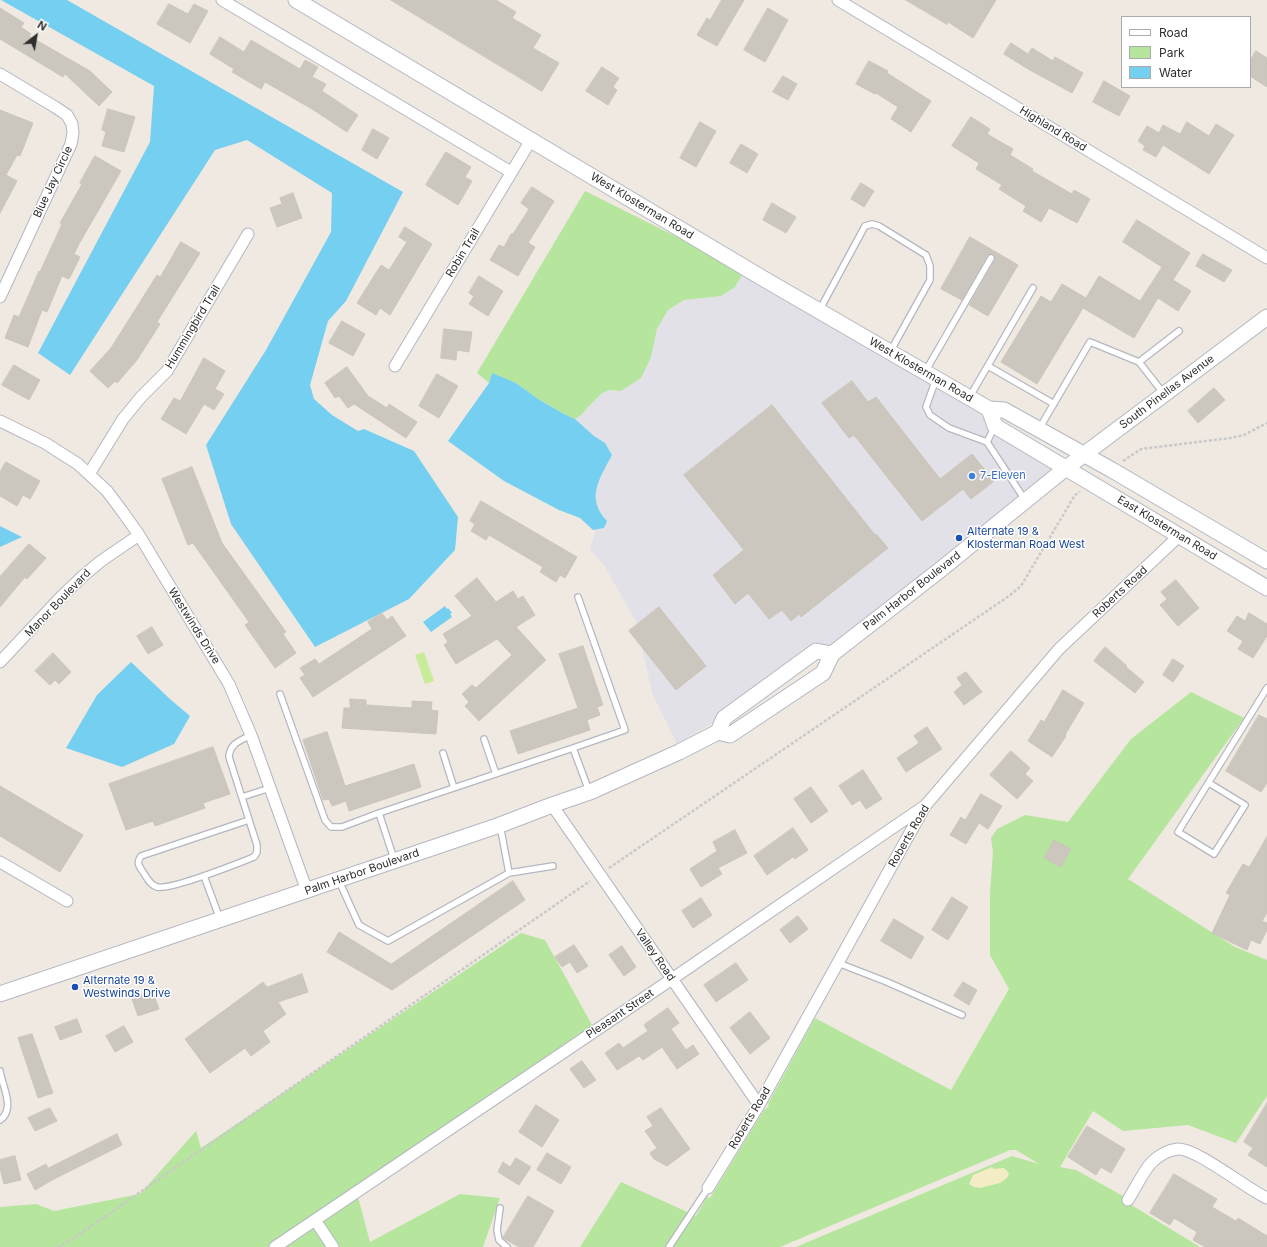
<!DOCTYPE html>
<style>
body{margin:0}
#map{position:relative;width:1267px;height:1247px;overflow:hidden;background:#efe9e1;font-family:Inter,sans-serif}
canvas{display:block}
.legend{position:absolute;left:1121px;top:16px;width:130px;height:72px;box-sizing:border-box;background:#fff;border:1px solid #ababab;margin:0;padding:5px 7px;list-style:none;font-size:12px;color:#2e2e2e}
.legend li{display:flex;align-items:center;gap:8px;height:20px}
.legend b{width:20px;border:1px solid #ababab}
.north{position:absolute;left:16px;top:16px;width:40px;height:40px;-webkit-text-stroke:3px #fff;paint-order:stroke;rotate:31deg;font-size:11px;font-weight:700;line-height:16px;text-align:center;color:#2e2e2e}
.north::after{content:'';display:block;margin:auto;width:14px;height:18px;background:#2e2e2e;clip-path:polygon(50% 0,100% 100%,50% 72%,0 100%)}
</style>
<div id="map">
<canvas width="1267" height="1247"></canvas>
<ul class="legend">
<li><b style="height:5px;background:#fff"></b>Road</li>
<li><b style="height:11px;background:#b6e59e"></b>Park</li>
<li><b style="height:11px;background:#75cff0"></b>Water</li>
</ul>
<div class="north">N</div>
</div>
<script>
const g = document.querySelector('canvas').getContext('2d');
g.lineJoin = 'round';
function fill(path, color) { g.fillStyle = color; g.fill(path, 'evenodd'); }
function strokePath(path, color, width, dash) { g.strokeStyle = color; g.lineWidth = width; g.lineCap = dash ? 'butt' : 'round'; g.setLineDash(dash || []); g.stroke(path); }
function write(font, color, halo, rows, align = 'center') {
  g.font = font + ' Inter,sans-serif'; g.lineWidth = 3; g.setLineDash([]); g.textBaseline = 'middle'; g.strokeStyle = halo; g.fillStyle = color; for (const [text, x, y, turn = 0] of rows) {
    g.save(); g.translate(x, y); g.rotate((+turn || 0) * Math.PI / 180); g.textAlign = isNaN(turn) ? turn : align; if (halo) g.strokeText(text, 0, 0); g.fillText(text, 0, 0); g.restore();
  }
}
const industrial = new Path2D(`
 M742 275 981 414V417H984L989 430 991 433 1053 470 936 564 812 659 747 703 677 744 652 693 636 621 603 564 590 550 596 529 604 528 596 505 595 490 600 476 612 455 605 443 594 436 575 419 581 415 589 406 602 393 609 390 621 391 651 357 657 329 668 310 684 300 721 296 735 287Z`);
const green = new Path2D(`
 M585 191 681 239 742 275 735 287 721 296 684 300 668 310 657 329 651 357 641 378 621 391 609 390 602 393 589 406 581 415 575 419 564 414 538 399 516 383 492 374 489 383 477 373Z
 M1191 692 1244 718 1128 879 1235 947 1267 960V1096L1236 1143 1188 1125 1123 1131 1093 1111 1060 1167 1076 1170 1123 1196 1133 1206 1200 1247H796L1012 1156 1039 1164 1016 1150H1010L780 1247H580L621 1182 696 1216 707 1197 710 1198 764 1110 769 1106 768 1104 815 1018 951 1090 1009 989 990 955V893L993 852 991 838 997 829 1025 815 1068 822 1131 739Z
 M521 933 545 940 592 1025 520 1074 500 1103 358 1197 370 1242 460 1194 500 1198 483 1247H0V1207L36 1204 54 1211 140 1194 196 1131 201 1148Z`);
const sand = new Path2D(`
 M992 1167 994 1169 1004 1168 1009 1173 1007 1178 1000 1183 980 1188 974 1187 969 1184 973 1175Z`);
const pitch = new Path2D(`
 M424 652 434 681 425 684 415 655Z`);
const water = new Path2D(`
 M1 0H67L403 192 346 301 328 321 310 385 314 399 332 415 358 431 364 429 414 451 458 517 455 550 409 599 315 647 231 524 206 445 266 350 331 232 332 193 247 140 215 150 70 375 38 353 150 142 154 86Z
 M492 373 516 383 538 399 564 414 575 419 594 436 605 443 612 455C600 478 585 498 607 521L604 528 593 530 580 518 559 510 504 481 448 441 489 383Z
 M0 526 22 537 0 547Z
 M445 606 447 609 448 608 452 613 450 614 452 617 431 632 423 622Z
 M131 662 171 700 190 716 174 744 122 767 66 748 97 695Z`);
const building = new Path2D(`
 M391 0H496L516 12 512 18 541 35 533 48 559 63 542 91Z
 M722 0H744L717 46 697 35 707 18 710 20Z
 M906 0H996L973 38 948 22 947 24Z
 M169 4 188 14 194 4 208 11 190 43 157 24Z
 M0 8 24 23 21 27 31 34 29 36 90 71 112 92 99 106 65 74 63 77 0 39Z
 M768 8 788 20 765 62 744 50Z
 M220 37 244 52 251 40 300 69 305 60 318 67 312 77 326 84 322 91 358 115 347 132 312 109 265 82 261 89 232 72 234 69 210 54Z
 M1011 43 1028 54 1032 48 1053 61 1055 57 1083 73 1072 93 1028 69 1004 54Z
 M1256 51 1267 58V87L1250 76V61Z
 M869 61 888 71 887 73 931 101 911 132 891 119 898 107 876 93 875 94 856 84Z
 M602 67 619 78 613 87 617 90 608 105 586 91Z
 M783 76 797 84 788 100 773 92Z
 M1104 81 1130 96 1119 116 1093 102Z
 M108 109 135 117 124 152 102 146 106 132 102 130Z
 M0 110 33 123 20 156 17 155 6 175 17 181 0 213Z
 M971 117 990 129 987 134 1013 149 1010 155 1033 169 1032 171 1072 194 1074 190 1090 199 1077 223 1049 208 1041 222 1023 211 1026 206 999 189 1002 185 976 169 979 163 952 146Z
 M700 122 716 131 696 167 680 158Z
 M1187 122 1209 136 1216 124 1234 135 1209 174 1163 145 1156 157 1143 150 1145 146 1138 141 1147 126 1159 133 1163 125 1180 134Z
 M373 129 389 138 377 159 362 150Z
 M741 144 758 154 747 173 730 163Z
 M446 152 471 167 465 177 472 181 458 205 426 185Z
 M95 156 121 171 79 244 74 254 80 257 69 279 62 276 47 312 42 310 28 347 5 338 14 315 19 317 39 271 40 272 62 224 60 223 82 184 80 183Z
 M861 183 874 191 864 207 851 199Z
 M532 187 554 201 528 243 535 247 518 276 490 260 499 245 504 247 511 234H513L529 209 521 203Z
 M293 193 302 218 277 227 270 208 282 204 280 198Z
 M772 203 796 217 786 233 763 220Z
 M1137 220 1190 253 1173 280 1191 291 1178 311 1158 298 1134 338 1083 308 1037 384 1001 362 1041 296 1051 302 1062 284 1086 298 1099 276 1140 301 1162 267 1123 242Z
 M405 227 432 244 390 315 380 308 376 315 357 303 381 265 389 270 407 242 399 237Z
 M970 237 1018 265 988 316 969 305 995 260V258L993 255 991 254 987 256 962 300 941 289Z
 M181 242 200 253 157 322 160 324 137 360 117 383 115 381 108 388 90 371 111 348 157 275 160 277Z
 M1203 254 1232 270 1224 282 1196 266Z
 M479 276 503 291 488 316 469 304 474 296 469 293Z
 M342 321 365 334 353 356 329 343Z
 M444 329 472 332 469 352 457 350 456 360 441 358Z
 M204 358 225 371 215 389 224 394 214 410 204 404 186 434 161 419 174 398 180 401Z
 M14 365 40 380 29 400 2 385Z
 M347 367 368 396 387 408 389 404 417 422 406 438 354 404 348 408 339 396 335 398 325 383Z
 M437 374 458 386 439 418 419 406Z
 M852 381 868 402 876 397 940 479 972 454 994 481 971 499 963 489 922 521 854 435 849 438 822 403Z
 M1214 388 1225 400 1198 423 1188 411Z
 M772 405 875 535 876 534 888 548 801 617 799 614 791 621 782 610 769 619 748 593 735 604 713 575 744 550 684 475Z
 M6 462 40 481 30 499 23 495 17 506 0 496V472Z
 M192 467 222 543 286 632 283 634 296 653 275 668 245 625 249 622 193 543 188 545 162 479Z
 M481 501 577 557 565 578 560 575 556 582 540 572 543 567 489 535 486 540 471 531 475 524 470 521Z
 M29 544 46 558 27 579 25 577 0 607V577Z
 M477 578 496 602 513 591 518 599 523 596 535 615 516 627 546 660 479 721 465 706 469 702 462 694 472 685 476 688 512 655 497 639 456 664 444 645 448 642 443 634 472 616 455 596Z
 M1176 580 1199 608 1178 626 1160 605 1167 599 1161 592Z
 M659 607 706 666 676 690 629 631Z
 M382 613 387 620 392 616 406 636 313 697 300 678 305 675 300 668 315 659 319 664 372 629 368 622Z
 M1249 613 1267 624V636L1253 658 1238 649 1243 641 1227 631 1237 616 1245 621Z
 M152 627 163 645 148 654 137 636Z
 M583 646 603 705 597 707 600 715 587 720 590 730 518 754 510 731 578 708 559 654Z
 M1105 647 1127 666 1126 667 1144 682 1135 693 1094 661Z
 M53 653 71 672 59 684 55 680 50 685 35 671Z
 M1173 659 1184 666 1173 682 1163 675Z
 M966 672 982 692 964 705 954 692 962 685 957 678Z
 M1063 690 1084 703 1065 735 1066 736 1052 757 1028 741 1041 720 1044 722Z
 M350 699 366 700V705L412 708V701L432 702 431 710 438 711 436 734 342 728 344 708H350Z
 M1259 715 1267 719V783L1261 792 1226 771Z
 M927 727 942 749 906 772 897 758 919 743 914 736Z
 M327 732 345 786 414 764 421 787 349 811 346 801 332 806 329 799 323 800 303 740Z
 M213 747 230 794 203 803 205 808 155 826 153 821 126 830 109 784Z
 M1011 751 1030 768 1025 774 1033 781 1017 799 990 775Z
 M863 770 882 799 866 809 860 800 852 805 839 786Z
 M0 786 83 835 60 872 0 836Z
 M811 787 828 811 811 823 794 799Z
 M981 794 1002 806 988 829 979 823 966 844 950 835 961 817 965 820Z
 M793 828 808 850 795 859 793 857 767 875 754 856Z
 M735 830 747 853 718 868 722 874 701 887 690 869 717 851 713 842Z
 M1267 837V913L1262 921 1267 923V930L1260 944 1251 940 1247 950 1212 933 1230 895 1226 893 1243 864 1249 867Z
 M1054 840 1071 849 1061 867 1044 858Z
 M513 881 525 900 392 990 327 952 339 932 391 964Z
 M952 897 968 907 948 940 932 930Z
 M701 898 712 915 693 928 682 911Z
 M798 916 808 929 790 943 780 930Z
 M894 919 924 937 911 959 881 941Z
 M574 945 588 966 577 973 570 962 562 967 555 957Z
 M622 946 636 967 624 976 609 955Z
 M736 963 748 980 716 1002 704 985Z
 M302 974 308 992 278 1002 286 1014 263 1031 270 1042 251 1056 245 1048 210 1073 185 1039 263 982 267 987Z
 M963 982 977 990 969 1005 954 996Z
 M153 992 159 1009 138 1016 132 999Z
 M668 1008 679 1023 671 1029 686 1050 693 1045 699 1054 677 1069 662 1047 643 1060 639 1056 617 1070 605 1053 619 1043 623 1048 648 1031 644 1025Z
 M750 1012 770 1038 750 1054 730 1028Z
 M77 1019 82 1032 60 1040 55 1027Z
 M124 1026 133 1042 115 1052 106 1036Z
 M32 1034 53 1093 38 1098 18 1038Z
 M582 1061 596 1080 584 1088 570 1069Z
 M1267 1103V1167L1248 1155 1253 1148 1244 1142Z
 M536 1105 559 1120 542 1147 519 1132Z
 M50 1108 57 1121 35 1131 28 1118Z
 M661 1108 690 1149 667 1166 654 1159 650 1153 657 1148 645 1131 653 1126 647 1117Z
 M1087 1126 1125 1149 1111 1173 1101 1167 1096 1175 1068 1157Z
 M117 1134 122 1145 54 1179 35 1190 27 1174 46 1164 48 1168Z
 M547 1153 571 1167 561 1184 537 1170Z
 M15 1156 21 1180 4 1184 0 1168V1160Z
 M516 1158 531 1167 519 1185 498 1172 503 1162 510 1167Z
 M1174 1174 1217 1199 1212 1207 1236 1221 1238 1218 1267 1236V1247H1205L1193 1240 1197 1232 1174 1218 1170 1225 1150 1213Z
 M528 1196 554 1211 533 1247H519L503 1238Z`);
const path = new Path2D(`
 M1123 461 1141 449 1230 438 1244 435 1267 423
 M609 868 1009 596 1021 586 1075 495 1080 492
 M58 1247 71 1240 590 881`);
const lane = new Path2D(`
 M819 311 865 226 872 224 879 226 926 255 930 266V280L890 352
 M988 366 1054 404
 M925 372 991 258
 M936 379 926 407 930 415 949 428 987 442 1025 500
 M1164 394 1139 362 1179 331
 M969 398 1033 288
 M1039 429 1090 342 1139 362
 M987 442 995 426
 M280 694 325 820 331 827H342L379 813 573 748 589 791
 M484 739 496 774
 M573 748 625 730 578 597
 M443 753 454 788
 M1209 783 1245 805 1214 854 1178 832 1267 688
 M242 797 270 788
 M379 813 394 859
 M249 820 141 856C136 863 139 866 143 872 147 878 150 885 157 887 172 890 236 864 254 857L257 852V845L229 757C230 743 240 741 251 735
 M509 873 553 866
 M204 876 220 919
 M339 881 359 925 388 941 509 873 500 825
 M838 963 887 982 962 1015
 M0 1071C2 1086 16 1109 0 1120
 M500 1208 497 1230 499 1240 507 1247
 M669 1247 708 1188`);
const street = new Path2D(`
 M222 0 511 172
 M838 0 1267 258
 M0 74 55 107 67 115 72 124 73 133 71 144 0 297
 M395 366 531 140
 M0 421 45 443 78 464 107 491 122 511 139 535 229 684 251 735 307 891
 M89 474 123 419 141 397 167 371 248 234
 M0 662 60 598 83 576 101 561 139 535
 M552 805 759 1105
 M0 862 67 901
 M708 1188 759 1105 925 806 1059 649 1179 536
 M1128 1200C1135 1189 1143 1172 1151 1163 1158 1156 1168 1150 1178 1149 1196 1148 1247 1189 1267 1198
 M315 1220 333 1247
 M275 1247 672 979 923 807`);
const secondary = new Path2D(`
 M296 0 764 279 890 352 989 409 1004 410 1112 470 1267 561
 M989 409 995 426 1267 588
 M718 732 724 718 816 651 832 654
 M0 994 500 825 552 805 590 792 679 752 718 732 730 735 823 673 832 654 940 570 1066 468 1267 317`);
const markers = [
 [972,476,4,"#3f7fe0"],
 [959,538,4,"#1a4fb4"],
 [75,987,4,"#1a4fb4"]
];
const streetNames = [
 ["Highland Road",1053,129,31],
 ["Blue Jay Circle",53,182,-65],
 ["West Klosterman Road",642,206,31],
 ["Robin Trail",463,253,-59],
 ["Hummingbird Trail",193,327,-59],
 ["West Klosterman Road",921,370,30],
 ["South Pinellas Avenue",1167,392,-37],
 ["East Klosterman Road",1167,528,31],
 ["Palm Harbor Boulevard",912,591,-38],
 ["Roberts Road",1120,592,-43],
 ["Manor Boulevard",58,603,-46],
 ["Westwinds Drive",194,626,58],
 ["Roberts Road",909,836,-60],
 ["Palm Harbor Boulevard",362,872,-19],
 ["Valley Road",655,955,55],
 ["Pleasant Street",620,1014,-34],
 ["Roberts Road",750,1118,-59]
];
const shopNames = [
 ["7-Eleven",980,476]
];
const transitNames = [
 ["Alternate 19 &",967,532],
 ["Klosterman Road West",967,545],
 ["Alternate 19 &",83,981],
 ["Westwinds Drive",83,994]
];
fill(industrial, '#e3e1e8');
fill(green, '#b6e59e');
fill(sand, '#f3ecc5');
fill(pitch, '#c9ec9a');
fill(water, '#75cff0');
fill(building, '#cbc7bf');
strokePath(building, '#cbc5ba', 1);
strokePath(lane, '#b4b7c1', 8);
strokePath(street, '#b4b7c1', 13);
strokePath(secondary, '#b4b7c1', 17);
strokePath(path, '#c9c9c9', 2.5, [3, 2]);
strokePath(lane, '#fff', 5.5);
strokePath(street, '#fff', 11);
strokePath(secondary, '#fff', 15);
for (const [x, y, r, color] of markers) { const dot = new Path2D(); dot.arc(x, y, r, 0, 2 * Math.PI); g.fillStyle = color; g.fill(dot); strokePath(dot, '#fff', 1.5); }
write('11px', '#2e2e2e', '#fff', streetNames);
write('11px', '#366cbe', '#fff', shopNames, 'left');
write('11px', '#164399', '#fff', transitNames, 'left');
</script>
